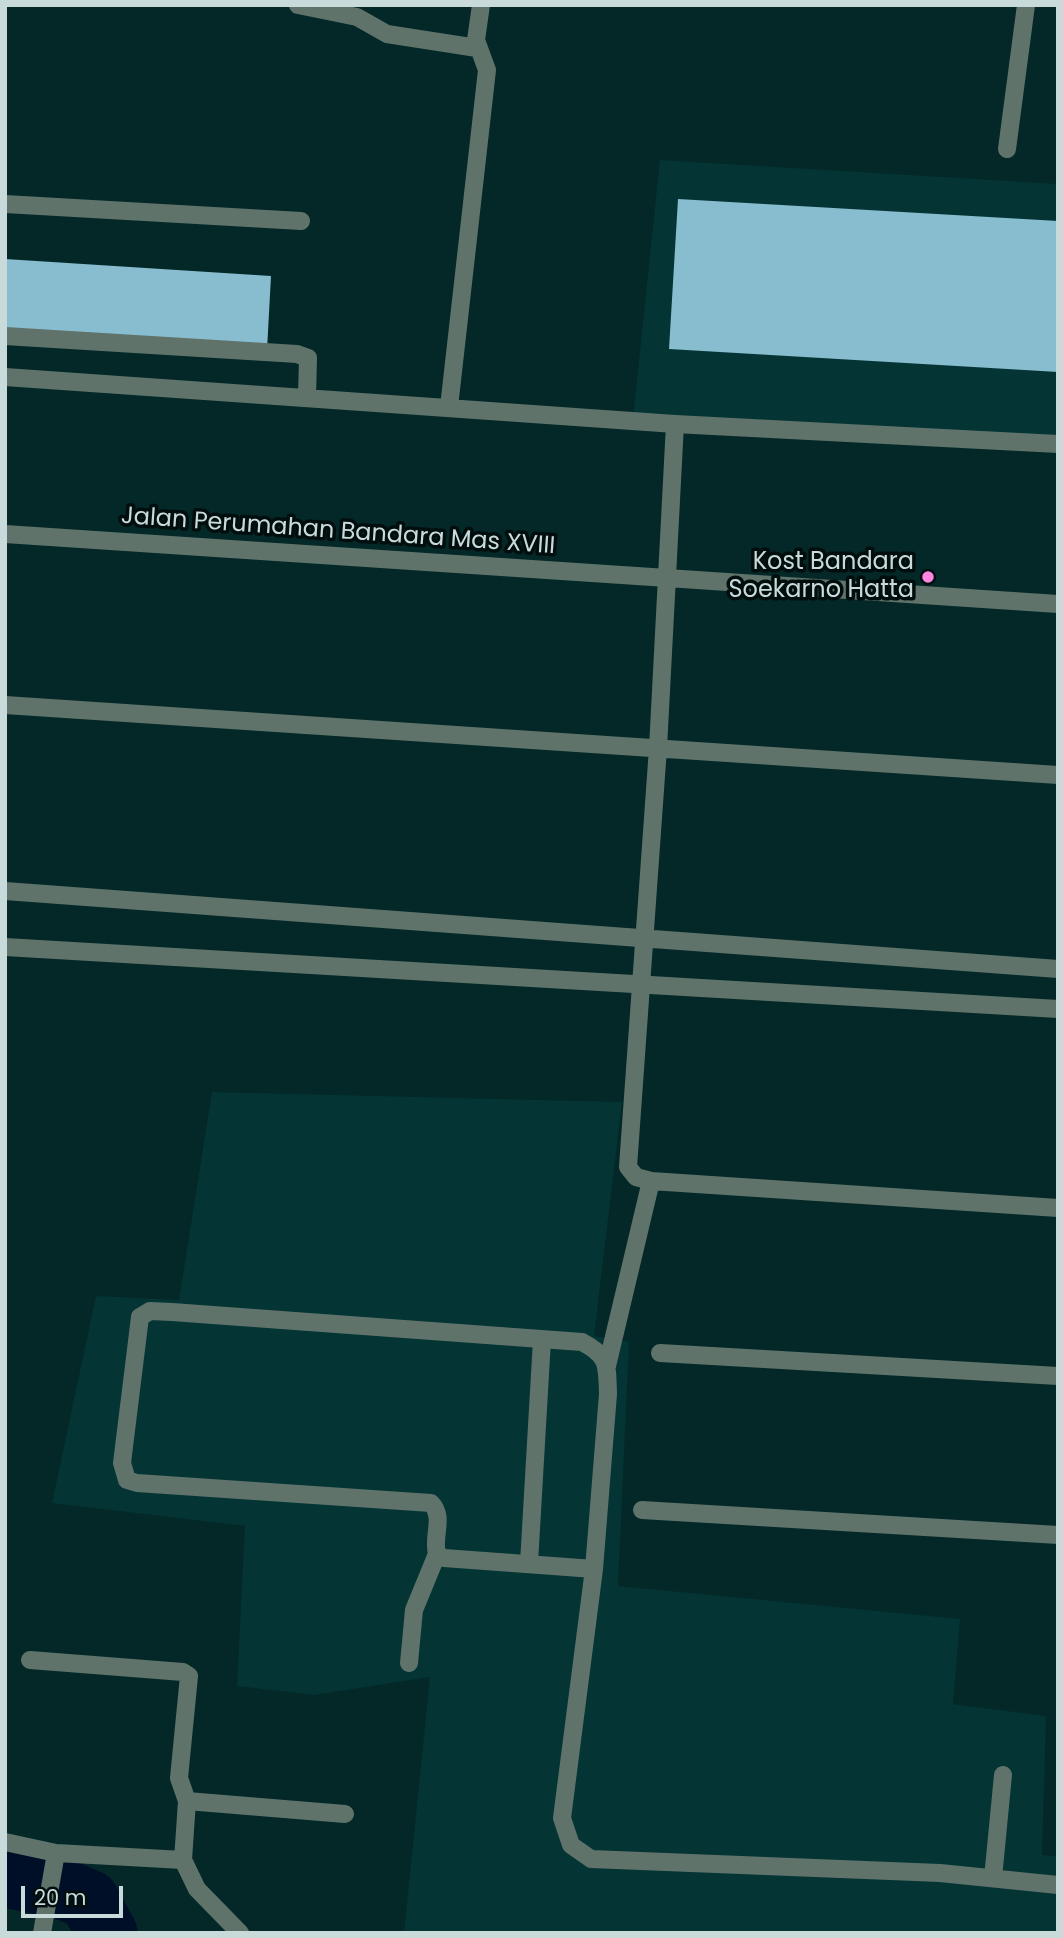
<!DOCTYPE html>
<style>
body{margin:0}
#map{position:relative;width:1063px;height:1938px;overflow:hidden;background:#032827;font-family:Poppins,sans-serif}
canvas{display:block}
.frame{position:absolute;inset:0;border:7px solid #c8dada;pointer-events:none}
.scale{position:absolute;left:21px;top:1886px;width:102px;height:32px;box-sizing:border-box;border:4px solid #c8dada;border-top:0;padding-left:9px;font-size:21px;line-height:24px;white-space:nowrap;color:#c8dada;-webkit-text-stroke:5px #020e0e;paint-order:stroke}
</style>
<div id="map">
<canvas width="1063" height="1938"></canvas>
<div class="frame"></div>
<div class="scale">20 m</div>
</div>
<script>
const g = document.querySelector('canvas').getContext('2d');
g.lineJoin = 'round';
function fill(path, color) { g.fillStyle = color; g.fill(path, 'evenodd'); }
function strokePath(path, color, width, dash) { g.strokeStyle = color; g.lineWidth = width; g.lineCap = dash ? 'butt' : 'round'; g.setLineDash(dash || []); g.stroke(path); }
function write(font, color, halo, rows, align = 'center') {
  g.font = font + ' Poppins,sans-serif'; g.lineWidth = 7; g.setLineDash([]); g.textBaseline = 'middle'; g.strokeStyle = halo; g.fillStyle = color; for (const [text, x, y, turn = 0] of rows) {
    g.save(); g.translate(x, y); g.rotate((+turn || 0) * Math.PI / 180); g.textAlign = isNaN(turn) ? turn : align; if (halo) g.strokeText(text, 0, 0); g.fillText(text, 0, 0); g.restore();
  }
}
const built = new Path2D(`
 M660 160 1058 184V438L633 418Z
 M212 1092 622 1102 594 1336 629 1342 618 1586 960 1619 953 1704 1046 1716 1042 1855 1058 1856V1933H404L430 1677 314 1695 237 1686 245 1526 52 1503 96 1296 179 1300Z`);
const river = new Path2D(`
 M5 1877 63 1889 89 1900 107 1933`);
const building = new Path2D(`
 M678 199 1058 221V372L669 349Z
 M5 259 271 276 267 350 5 333Z`);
const minor = new Path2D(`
 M298 5 357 17 387 34 477 48
 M1007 149 1026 5
 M5 204 301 221
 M5 336 297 354 308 358 307 397
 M5 377 675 424 1058 444
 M449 407 487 70 476 40 481 5
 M675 424 658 748 628 1167 636 1177 651 1181 1058 1208
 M5 534 1058 604
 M5 705 1058 775
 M5 891 1058 969
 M5 947 1058 1009
 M660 1353 1058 1376
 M607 1366 651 1181
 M642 1510 1058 1535
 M529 1563 542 1340
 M594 1569 444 1558 437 1554C432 1537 445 1517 431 1503L137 1483 127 1480 122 1463 140 1317 150 1311 172 1312 582 1342C609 1356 607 1365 608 1394L594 1569 562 1818 571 1845 591 1859 940 1873 1058 1885
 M30 1660 183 1672 189 1676 179 1778 187 1801 183 1860 197 1889 240 1933
 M409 1663 414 1610 437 1554
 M187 1801 345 1814
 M5 1842 56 1853 42 1933
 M56 1853 183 1860
 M993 1878 1003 1775`);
const markers = [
 [928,577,7,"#fd86e1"]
];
const streetNames = [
 ["Jalan Perumahan Bandara Mas XVIII",338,532,4]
];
const poiNames = [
 ["Kost Bandara",914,563],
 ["Soekarno Hatta",914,591]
];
fill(built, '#043434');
strokePath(river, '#000f28', 61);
fill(building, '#88bccf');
strokePath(minor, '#5f736a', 18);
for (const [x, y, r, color] of markers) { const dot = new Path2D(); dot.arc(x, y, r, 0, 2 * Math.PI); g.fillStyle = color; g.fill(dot); strokePath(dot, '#020e0e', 2.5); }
write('24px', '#c8dada', '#020e0e', streetNames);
write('24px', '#c8dada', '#020e0e', poiNames, 'right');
</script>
